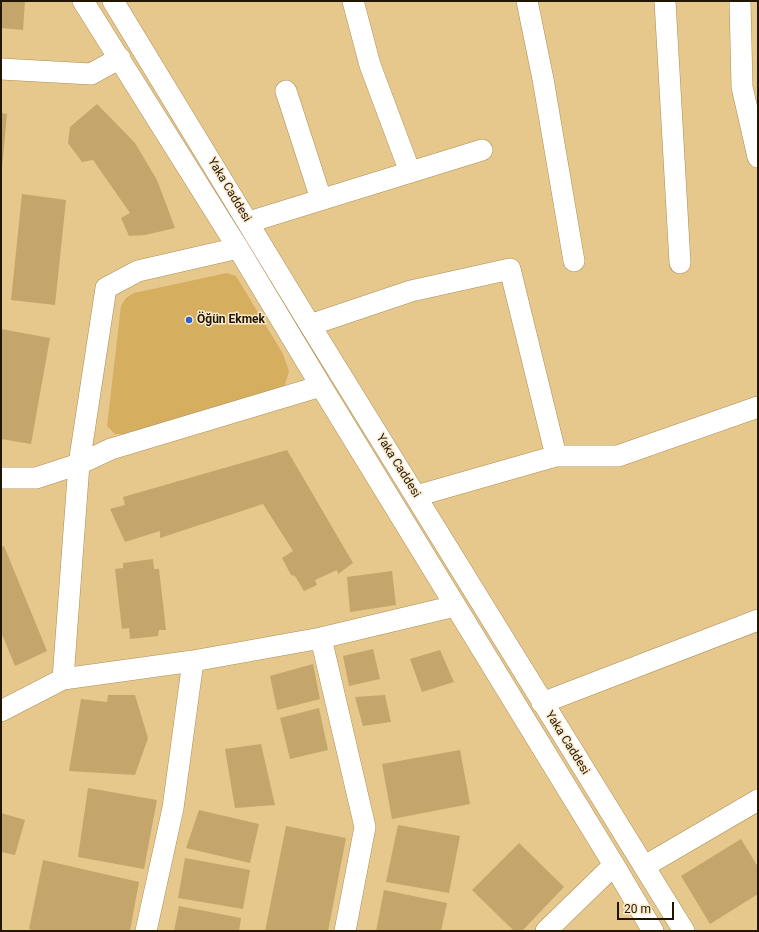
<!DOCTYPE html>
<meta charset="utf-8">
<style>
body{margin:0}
#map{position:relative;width:759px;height:932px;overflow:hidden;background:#e6c78c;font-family:Roboto,sans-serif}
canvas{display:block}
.frame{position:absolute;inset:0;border:2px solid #221601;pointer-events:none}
.scale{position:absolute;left:617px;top:902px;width:57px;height:18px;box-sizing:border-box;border:2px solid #221601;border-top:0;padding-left:5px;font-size:12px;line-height:14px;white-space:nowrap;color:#221601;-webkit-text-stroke:3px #faeacd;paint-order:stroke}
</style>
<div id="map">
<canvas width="759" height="932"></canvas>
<div class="frame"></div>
<div class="scale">20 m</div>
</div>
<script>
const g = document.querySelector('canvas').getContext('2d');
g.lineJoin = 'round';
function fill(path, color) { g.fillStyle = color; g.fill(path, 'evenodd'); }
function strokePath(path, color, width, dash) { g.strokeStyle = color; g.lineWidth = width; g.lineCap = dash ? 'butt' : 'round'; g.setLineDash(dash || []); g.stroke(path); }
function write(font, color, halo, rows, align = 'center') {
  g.font = font + ' Roboto,sans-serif'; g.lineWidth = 3; g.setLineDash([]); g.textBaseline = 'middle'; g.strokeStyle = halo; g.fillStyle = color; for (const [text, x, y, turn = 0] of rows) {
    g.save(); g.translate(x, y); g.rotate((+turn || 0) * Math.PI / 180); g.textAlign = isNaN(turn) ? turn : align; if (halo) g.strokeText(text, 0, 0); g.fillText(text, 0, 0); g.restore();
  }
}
const green = new Path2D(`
 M227 273 236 276 283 354 289 371 284 388 124 434H115L107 426 121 306 126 298 134 293Z`);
const building = new Path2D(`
 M1 1H25L23 30 1 28Z
 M97 104 135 143 157 180 175 228 145 235 129 236 121 218 130 213 93 160 82 162 68 143 70 127Z
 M1 113 7 114 2 168H1Z
 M22 194 66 200 55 305 11 300Z
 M1 329 50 338 31 444 1 439Z
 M287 450 353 563 338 574 337 570 315 580 317 585 304 591 295 576 291 575 282 558 293 551 263 504 160 538V531L125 542 110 509 125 505 123 497Z
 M4 546 47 651 15 666 1 632V547Z
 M153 559 154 569H159L166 630H159L158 636 130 639 129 628 122 629 115 569 123 568V563Z
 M392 571 396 605 350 612 347 577Z
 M373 649 380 679 349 686 343 656Z
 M440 650 454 682 422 692 410 659Z
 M313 664 320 699 277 710 270 676Z
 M108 695H135L148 738 135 775 69 771 81 699 107 702Z
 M385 695 391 722 363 726 355 697Z
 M319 708 328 750 290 759 280 718Z
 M261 744 275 805 235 808 225 749Z
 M460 750 470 804 392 819 382 764Z
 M88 788 157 800 144 869 78 857Z
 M199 810 259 824 250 863 186 848Z
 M1 813 25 820 15 855 1 852Z
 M398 825 460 836 449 893 386 882Z
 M286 826 346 838 328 931H265Z
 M741 839 758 867V894L710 924 681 876Z
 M519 843 564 887 522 931H514L472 890Z
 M185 858 250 870 243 909 178 898Z
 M43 860 139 882 130 931H36L29 929Z
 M384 890 447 903 441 931H376Z
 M179 906 241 918 239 931H174Z`);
const minor = new Path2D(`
 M83 1 238 248 321 386 614 865 653 931
 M113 1 310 325 684 931
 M353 1 370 65 410 172
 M527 1 543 79 574 261
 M665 1 680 263
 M740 1 742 87 758 157
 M1 69 91 74 120 58
 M286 91 321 199
 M249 222 482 150
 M310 325 411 291 510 269 556 456
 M1 478H36L79 464 111 449 321 386
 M416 496 556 456H618L758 407
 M321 638 365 827 345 931
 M63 679 193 661 321 638 455 606
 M542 703 758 620
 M1 711 63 679 79 464 106 288 138 271 238 248
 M645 866 758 800
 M146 931 173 808 193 661
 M546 931 614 865`);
const markers = [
 [189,320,4,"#2e63d1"]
];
const streetNames = [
 ["Yaka Caddesi",229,190,59],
 ["Yaka Caddesi",398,466,58],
 ["Yaka Caddesi",567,743,58]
];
const poiNames = [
 ["Öğün Ekmek",197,320]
];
fill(green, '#d5ae60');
fill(building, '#c4a56c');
strokePath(minor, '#ac8e55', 22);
strokePath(minor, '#fff', 21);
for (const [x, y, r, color] of markers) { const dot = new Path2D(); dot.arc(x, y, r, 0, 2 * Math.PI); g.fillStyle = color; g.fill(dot); strokePath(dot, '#faeacd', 1.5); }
write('12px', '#221601', '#faeacd', streetNames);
write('bold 12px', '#221601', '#faeacd', poiNames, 'left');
</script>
